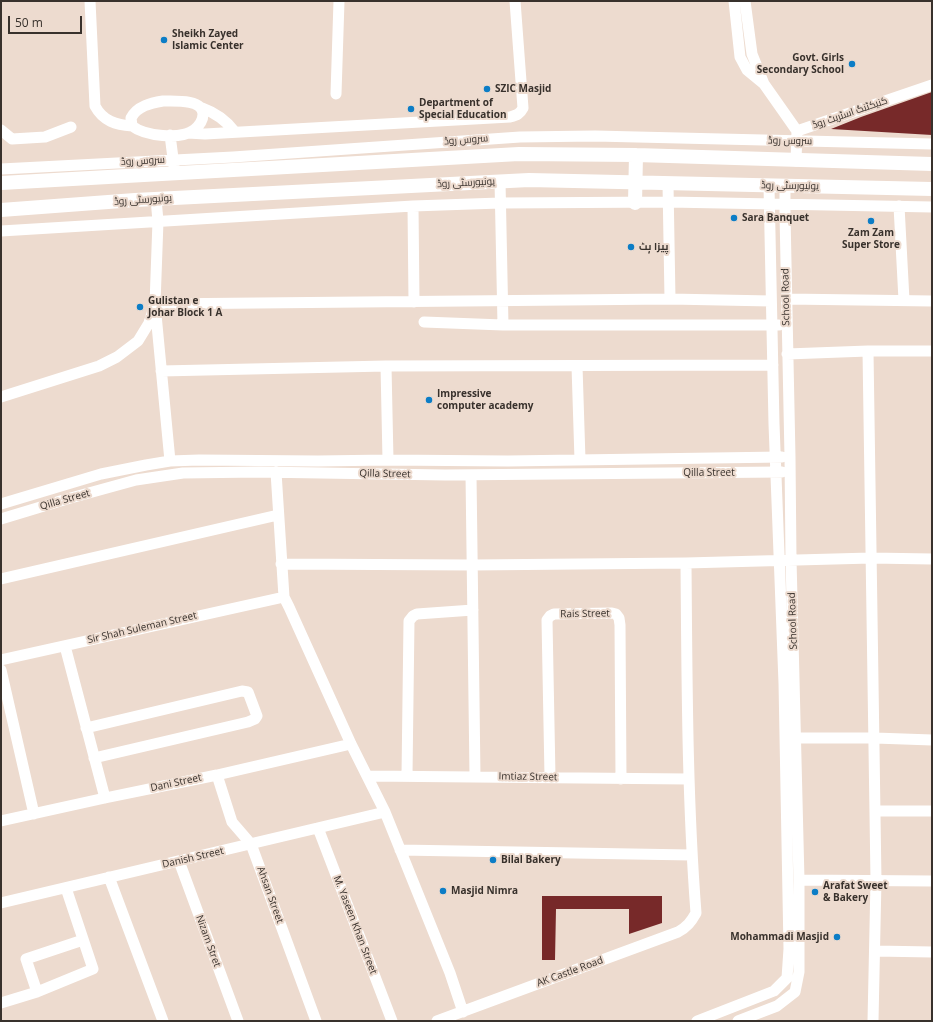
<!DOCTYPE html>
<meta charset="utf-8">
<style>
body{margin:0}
#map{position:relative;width:933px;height:1022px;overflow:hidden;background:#eddbcf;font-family:"Open Sans",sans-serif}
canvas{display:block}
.frame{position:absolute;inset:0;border:2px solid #38312c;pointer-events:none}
.scale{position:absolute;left:8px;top:16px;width:74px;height:18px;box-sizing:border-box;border:2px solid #38312c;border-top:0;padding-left:5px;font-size:12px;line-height:14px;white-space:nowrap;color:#38312c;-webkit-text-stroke:3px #eddbcf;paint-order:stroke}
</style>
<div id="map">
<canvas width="933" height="1022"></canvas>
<div class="frame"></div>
<div class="scale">50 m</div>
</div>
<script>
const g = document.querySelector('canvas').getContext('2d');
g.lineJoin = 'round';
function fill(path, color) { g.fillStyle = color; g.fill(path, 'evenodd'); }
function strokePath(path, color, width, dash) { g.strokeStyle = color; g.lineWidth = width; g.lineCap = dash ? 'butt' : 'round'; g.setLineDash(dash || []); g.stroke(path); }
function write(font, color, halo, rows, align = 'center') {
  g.font = font + ' "Open Sans",Cairo,sans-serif'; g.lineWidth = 4; g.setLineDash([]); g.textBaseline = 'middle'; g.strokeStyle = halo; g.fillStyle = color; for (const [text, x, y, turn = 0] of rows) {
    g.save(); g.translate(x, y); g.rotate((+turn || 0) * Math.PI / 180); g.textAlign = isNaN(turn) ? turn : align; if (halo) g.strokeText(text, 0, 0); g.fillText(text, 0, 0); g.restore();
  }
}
const building = new Path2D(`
 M932 92V135L831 129 861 117Z
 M542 896H662V923L629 934V909H556L555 960H542Z`);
const minor = new Path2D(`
 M90 1 95 106C103 121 116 125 132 126
 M734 1 740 57 747 70 764 84 783 111 797 131
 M745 1 752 54 764 84
 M336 94 339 1
 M163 101C174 101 203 99 203 114 203 121 199 126 194 130 180 140 145 136 132 126L131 118C137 106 151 103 163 101Z
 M202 108C216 113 226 120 235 132
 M1 130 12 139 45 137 71 127
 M188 133 205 134 510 117C517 115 520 114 523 108L515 1
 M170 135 174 166
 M796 161 797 131 932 85
 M1 169 233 157 520 137 595 136 932 144
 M500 181 503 325
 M668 184 670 299
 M156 199 158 221 155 304 170 461
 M413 206 414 302
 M899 206 904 300
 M1 231 413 206 500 203 669 202 932 207
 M787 299 932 301
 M424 322 503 325H779
 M868 351 876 880 873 1021
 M787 354 868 351H932
 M386 366 388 460
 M577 366 580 460
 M161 371 386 366 773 365
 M1 397 99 366 117 357 138 341 149 323 155 304 670 299 771 301
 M276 472 284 597 289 607 351 744 385 812 450 973 463 1012
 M471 475 475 776
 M1 504 101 474 146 465 170 461 199 460 318 461 388 460 508 461 782 457
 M1 519 67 499 136 480 183 473 259 472 445 475 782 472
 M281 564 472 565 686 563 871 558 932 559
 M1 579 278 515
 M65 646 105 798
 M1 660 284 597
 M1 670 34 814
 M86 728 242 691 248 692 257 716 255 719 248 722 94 758
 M796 738H875L932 740
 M217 775 232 822 251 844 316 1021
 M407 775 409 621 413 616 417 614 473 610
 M367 776 688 779
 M550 777 547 620 550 616 554 614 612 613 616 614 619 618 620 625 621 779
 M876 811H932
 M1 821 105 798 217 775 351 744
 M318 828 392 1021
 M400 850 691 855
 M179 861 238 1021
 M109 877 163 1021
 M799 880 932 881
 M1 903 385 812
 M875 951 932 952
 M37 992 26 959 83 940
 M1 1003 37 992 93 969 66 888
 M437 1021 678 932C687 927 691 922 696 913 687 796 687 680 686 563
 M697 1021 774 991 787 978 789 949 784 683 774 424 769 186
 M738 1021 777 1006 795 992 799 972V880L791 559 790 457 785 214V186`);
const major = new Path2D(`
 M1 183 519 154 636 155 932 164
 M635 203 636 155
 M1 210 135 200 529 180 932 189`);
const markers = [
 [164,40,4,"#0c7dc6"],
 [852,64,4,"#0c7dc6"],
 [487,89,4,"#0c7dc6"],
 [411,109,4,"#0c7dc6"],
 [734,218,4,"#0c7dc6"],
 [871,221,4,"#0c7dc6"],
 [631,247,4,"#0c7dc6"],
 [140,307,4,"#0c7dc6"],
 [429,400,4,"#0c7dc6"],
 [493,860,4,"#0c7dc6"],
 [443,891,4,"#0c7dc6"],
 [815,892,4,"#0c7dc6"],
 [837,937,4,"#0c7dc6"]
];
const poiNames = [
 ["Sheikh Zayed",172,34],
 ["Islamic Center",172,46],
 ["Govt. Girls",844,58,"right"],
 ["Secondary School",844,70,"right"],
 ["SZIC Masjid",495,89],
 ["Department of",419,103],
 ["Special Education",419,115],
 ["Sara Banquet",742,218],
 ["Zam Zam",871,233,"center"],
 ["Super Store",871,245,"center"],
 ["پیزا ہٹ",639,247],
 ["Gulistan e",148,301],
 ["Johar Block 1 A",148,313],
 ["Impressive",437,394],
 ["computer academy",437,406],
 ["Bilal Bakery",501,860],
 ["Arafat Sweet",823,886],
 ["& Bakery",823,898],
 ["Masjid Nimra",451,891],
 ["Mohammadi Masjid",829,937,"right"]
];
const streetNames = [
 ["کنیکٹنگ اسٹریٹ روڈ",850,113,-19],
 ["سروس روڈ",466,140,-4],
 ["سروس روڈ",790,141,1],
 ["سروس روڈ",143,161,-3],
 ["یونیورسٹی روڈ",466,183,-3],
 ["یونیورسٹی روڈ",790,186,1],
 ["یونیورسٹی روڈ",143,200,-4],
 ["School Road",786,297,-91],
 ["Qilla Street",709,473],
 ["Qilla Street",385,474,1],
 ["Qilla Street",65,500,-16],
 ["Rais Street",585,614,-1],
 ["School Road",793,621,-92],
 ["Sir Shah Suleman Street",142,628,-13],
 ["Imtiaz Street",528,777,1],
 ["Dani Street",176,783,-12],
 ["Danish Street",193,858,-13],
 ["Ahsan Street",270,895,70],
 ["M. Yaseen Khan Street",355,925,69],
 ["Nizam Stret",208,941,70],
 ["AK Castle Road",570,972,-20]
];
fill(building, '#772929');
strokePath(minor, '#fff', 11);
strokePath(major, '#fff', 14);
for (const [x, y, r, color] of markers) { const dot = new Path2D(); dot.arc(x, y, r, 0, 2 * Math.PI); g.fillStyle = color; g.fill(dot); strokePath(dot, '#eddbcf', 1.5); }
write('bold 10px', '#38312c', '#eddbcf', poiNames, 'left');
write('10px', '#38312c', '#eddbcf', streetNames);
</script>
